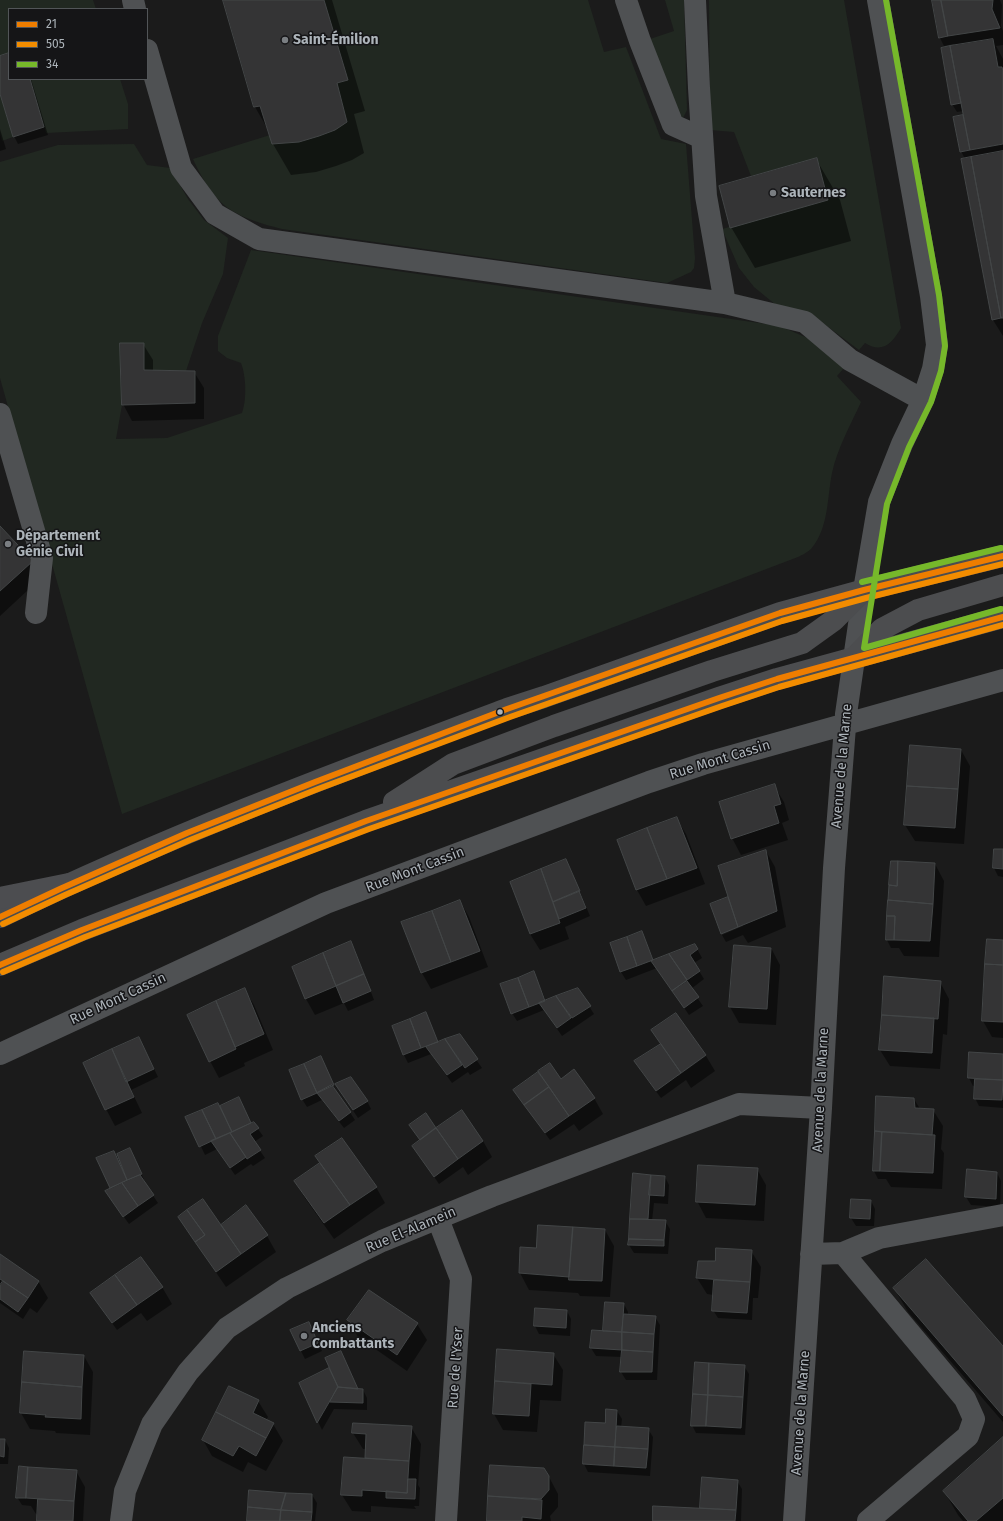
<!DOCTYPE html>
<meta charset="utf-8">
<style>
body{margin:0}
#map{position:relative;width:1003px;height:1521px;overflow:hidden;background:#1b1b1b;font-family:"Fira Sans",sans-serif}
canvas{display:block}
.legend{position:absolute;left:8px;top:8px;width:140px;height:72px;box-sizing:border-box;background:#151517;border:1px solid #525558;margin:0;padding:5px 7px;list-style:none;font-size:12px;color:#adb4ba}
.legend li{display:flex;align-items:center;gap:8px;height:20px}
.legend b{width:20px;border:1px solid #525558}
</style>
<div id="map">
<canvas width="1003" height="1521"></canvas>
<ul class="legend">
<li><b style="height:5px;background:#ee7d00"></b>21</li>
<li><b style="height:5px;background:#f28c00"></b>505</li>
<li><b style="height:5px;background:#76b82a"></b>34</li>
</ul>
</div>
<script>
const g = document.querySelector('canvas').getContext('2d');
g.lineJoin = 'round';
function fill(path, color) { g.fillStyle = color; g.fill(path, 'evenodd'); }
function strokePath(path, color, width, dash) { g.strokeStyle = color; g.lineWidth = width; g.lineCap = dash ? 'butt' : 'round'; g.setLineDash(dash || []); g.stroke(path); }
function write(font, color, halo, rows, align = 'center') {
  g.font = font + ' "Fira Sans",sans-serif'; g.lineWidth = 3; g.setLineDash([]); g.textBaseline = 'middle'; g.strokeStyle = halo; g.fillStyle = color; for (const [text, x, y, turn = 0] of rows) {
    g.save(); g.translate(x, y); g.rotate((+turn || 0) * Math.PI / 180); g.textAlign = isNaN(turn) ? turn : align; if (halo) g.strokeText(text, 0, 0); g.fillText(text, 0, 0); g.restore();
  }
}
const green = new Path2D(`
 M0 0H93L96 9H9V53L0 56Z
 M324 0H588L604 52 626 47 661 139 686 144 695 258 694 268 691 272 667 283 282 229C232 216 215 207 193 159L270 135 272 144C300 142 323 137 347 122L337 83 348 80Z
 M665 0H684L687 110 683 118 679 115 650 39 674 31Z
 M709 0H844L901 328C892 343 883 354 865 343L859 350 816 318 776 305 754 287 739 268 722 229 828 200 817 158 751 176 734 132 710 130Z
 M30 79H120L128 104V129L46 133Z
 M0 94 13 137 2 141 0 133Z
 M134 144 147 165 170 168 188 199 204 220 228 238 223 274 202 323 186 371 144 370V343H120L122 405 116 439 167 438 242 413C247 400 246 375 241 363L227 358 218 351V336L251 250 780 326 814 341 844 368 837 376 861 402C851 424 837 449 832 473 827 498 829 528 811 549 808 552 802 555 798 557L122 814 0 378V162L58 145Z`);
const shadow = new Path2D(`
 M224 0H332L365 111 354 114 364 153 352 160 336 166 316 172 291 175 273 144 270 133 255 107Z
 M933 0H1000L1002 5 1001 26 1003 31V45L996 46 1003 59V336L993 320 965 159 961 151 962 116 964 120 963 111 957 112 952 104 955 46 954 44 944 46 940 38Z
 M9 54V79H31L48 135 18 144 14 136 0 91V57Z
 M0 129 6 149 0 151Z
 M816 159 840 200 851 241 755 268 731 227Z
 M143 344 153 360V371L194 372 204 388V419L132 421 123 404Z
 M0 528 32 561 41 578 0 616Z
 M961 750 970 766 964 844 915 841 905 825Z
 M774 786 784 802 789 820 782 823 788 840 741 855 732 838Z
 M676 818 686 834 705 884 646 906 637 890 618 840Z
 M995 850H1003V877L998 876 994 868Z
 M766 851 775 867 786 927 748 943 743 935 726 942 722 935 743 926 742 924 721 933 711 905 729 897Z
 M566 860 570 868 590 916 565 927 569 939 540 950 530 934 541 870Z
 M935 864 944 881 939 957 904 956 899 948H891L887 940Z
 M460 901 469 917 488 967 431 989 422 973 403 923Z
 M642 932 654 961 695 945 702 958 694 963 704 979 691 989 703 1006 689 1015 657 968 626 980 621 972 611 944Z
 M1003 941V1038L992 1037 983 1021Z
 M351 942 355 950 374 1000 348 1011 344 1003 315 1015 306 999 293 967Z
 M735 946 771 948 780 965 776 1025 739 1023 730 1007Z
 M534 972 546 1001 578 989 594 1014 562 1036 544 1010 517 1021 512 1013Z
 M940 982 949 999 947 1035 943 1034 940 1069 890 1066 880 1050Z
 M244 989 254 1005 273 1050 244 1063 245 1066 219 1078 210 1061Z
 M426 1014 439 1043 459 1035 482 1068 470 1075 468 1072 452 1083 431 1054 408 1063 404 1055 393 1027Z
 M676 1014V1075L678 1076 706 1056 715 1071 691 1088 686 1080 661 1098 640 1070 661 1045 653 1030Z
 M139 1038 158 1077 131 1090 142 1113 115 1126 106 1109Z
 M1003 1055V1108L979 1106 975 1098V1086H973L969 1078Z
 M325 1065 337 1093 355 1120 344 1128 322 1100 307 1107 302 1099Z
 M539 1072 561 1080 594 1098 603 1114 579 1131 574 1124 550 1140 514 1090Z
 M336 1085 367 1101 371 1109 358 1118Z
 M877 1097 914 1099 920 1109 933 1110 943 1126 941 1149 944 1153 942 1189 891 1187 886 1179H878L874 1171Z
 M239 1099 251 1124 258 1129 263 1136 254 1142 265 1158 253 1166 251 1164 235 1175 217 1149 205 1155 187 1117 220 1108Z
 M436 1130 483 1141 492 1157 468 1175 463 1167 439 1184 413 1146 421 1141 415 1133Z
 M130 1149 145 1182H144L158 1203 129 1224 111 1199V1189L98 1159 114 1152 116 1156Z
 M757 1169 766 1185 764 1221 706 1218 697 1201Z
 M997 1173 1001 1181 1000 1207 971 1205 966 1197Z
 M634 1174 665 1177 669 1185 668 1204 654 1203 652 1221H665L670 1229 668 1254 634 1253 629 1245Z
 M295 1182 376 1187 385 1203 334 1239 305 1198Z
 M871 1201 875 1209 874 1226H856L851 1218Z
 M246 1207 267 1236 276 1252 226 1287 179 1218 221 1226Z
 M539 1226 605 1230 614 1246 610 1297 580 1296 578 1293 529 1290 520 1273 521 1248 537 1249Z
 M751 1251 761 1267 758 1298H753L752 1320 718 1318 713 1310 714 1295 707 1294 697 1278 699 1262H716Z
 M0 1255 38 1281 48 1298 37 1313 30 1308 23 1319 0 1303Z
 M162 1287 172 1304 147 1321 141 1313 117 1330 91 1293Z
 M894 1288 1003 1348V1422L908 1312Z
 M624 1304 628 1312V1315L655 1317 660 1325 657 1380H626L621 1372 622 1357 596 1356 591 1348 604 1332Z
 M536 1309 567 1311 571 1319 570 1336 539 1334 535 1326Z
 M348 1320 417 1324 427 1340 407 1371 358 1337Z
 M291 1331H313L322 1351 305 1359Z
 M498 1351 553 1354 563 1370 561 1401 540 1400 537 1432 503 1430 494 1414Z
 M84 1356 93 1372 90 1435 56 1433 55 1431 30 1429 21 1413Z
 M744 1366 749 1374 745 1435 696 1433 692 1425Z
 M331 1368 358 1390H363L367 1398V1410L334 1409 322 1430 300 1384Z
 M258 1401 268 1417 266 1420 273 1424 283 1441 266 1471 248 1462 243 1472 212 1456 203 1440Z
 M617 1411 622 1419 621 1428 648 1429 653 1437 650 1476 588 1472 584 1464 586 1423 606 1424Z
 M411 1427 421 1444 418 1485 420 1488 419 1506H414L416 1509 371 1506V1512L352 1511 342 1495 366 1459V1449H363L353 1433Z
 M1003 1439V1521H963L958 1515 944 1491Z
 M0 1440H5L9 1448 8 1464H0Z
 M491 1466 549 1477 558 1494V1507L550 1516 551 1521H488Z
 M76 1471 85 1487 83 1521H38V1515L36 1514 31 1506 22 1505 17 1497Z
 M703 1478 737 1481 742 1489 741 1521H654L701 1509Z
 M312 1495 317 1503 315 1521H248Z`);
const building = new Path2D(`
 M223 0H324L348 80 337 83 347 122 335 130 319 136 299 142 272 144 260 106 254 107Z
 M932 0H941L948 36 939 38Z
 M941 0H993L992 9 1000 28 948 36Z
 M993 39 998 67H1002L1003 71V144L970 150 950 46Z
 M950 46 961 103 951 105 941 48Z
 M9 53V79H30L44 127 13 137 0 94V56Z
 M963 115 970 150 960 152 953 117Z
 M1003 151V318H1001L971 157Z
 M971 157 1001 318 992 320 961 159Z
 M817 158 828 200 730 228 719 186Z
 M120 343H144V370L195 371V403L122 405Z
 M0 526 33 561 0 591Z
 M910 745 961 749 958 789 907 786Z
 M775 784 781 804 774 806 779 823 731 839 719 802Z
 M907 786 958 789 955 828 904 825Z
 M677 817 697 868 667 879 647 828Z
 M647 828 667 879 636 890 617 840Z
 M994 849H1003V869L993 868Z
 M766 850 777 911 738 927 718 866Z
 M566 859 580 891 553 902 541 869Z
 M891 861H898L897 886 889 885Z
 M898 861 935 863 933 904 888 900 889 885 897 886Z
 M541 869 560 923 530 934 510 882Z
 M579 891 586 908 559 919 553 902Z
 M728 897 738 927 721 934 710 904Z
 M460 900 480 951 451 962 432 911Z
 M888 900 933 904 930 941 894 940 895 916H887Z
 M432 911 451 962 421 973 401 922Z
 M887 916H895L894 940H886Z
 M642 931 653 960 637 966 627 937Z
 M627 937 637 966 620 972 610 943Z
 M987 939 1003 940V965L985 964Z
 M351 941 364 974 336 986 323 953Z
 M695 944 698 949 690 955 700 971 687 980 669 954Z
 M734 945 771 948 767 1009 729 1007Z
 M323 953 336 986 305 999 292 967Z
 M669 954 687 980 672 991 651 961Z
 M985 964 1003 965V1022L982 1021Z
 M534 971 545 1001 529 1007 518 978Z
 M364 974 371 991 343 1003 336 986Z
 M884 976 941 981 938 1019 882 1015Z
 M518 978 529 1007 511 1014 500 984Z
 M687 981 699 997 684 1008 672 991Z
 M245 988 264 1034 235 1047 216 1001Z
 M578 988 591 1006 572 1018 556 996Z
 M556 996 571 1018 557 1028 539 1003Z
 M216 1001 236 1049 209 1062 187 1015Z
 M426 1012 438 1042 421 1048 410 1019Z
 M676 1013 706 1055 681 1073 651 1030Z
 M882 1015 934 1018 932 1053 879 1050Z
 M410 1019 421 1048 403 1055 392 1026Z
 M460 1034 478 1059 465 1068 445 1039Z
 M139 1037 154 1069 126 1082 112 1049Z
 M445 1039 462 1065 447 1075 426 1047Z
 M661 1044 681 1073 656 1091 634 1061Z
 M112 1049 134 1097 105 1110 83 1063Z
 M969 1052 1003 1054V1080L968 1078Z
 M321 1056 334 1085 317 1093 304 1064Z
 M550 1063 561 1079 574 1069 595 1098 569 1116 538 1071Z
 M304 1064 317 1093 301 1100 289 1070Z
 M538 1072 549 1087 524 1105 513 1090Z
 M351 1077 368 1101 353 1110 335 1084Z
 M975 1079 1003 1080 1002 1100 974 1099Z
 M332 1085 351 1112 339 1121 317 1093Z
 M549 1087 569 1116 545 1133 524 1105Z
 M876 1096 914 1098 915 1108 934 1109 932 1135 875 1131Z
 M239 1097 251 1123 232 1132 220 1106Z
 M218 1103 232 1132 216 1139 202 1110Z
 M202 1110 216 1139 199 1147 185 1117Z
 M462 1110 483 1141 458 1159 436 1128Z
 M426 1113 436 1128 420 1140 409 1125Z
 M254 1122 259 1128 250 1134 261 1150 247 1159 230 1133Z
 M436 1128 458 1159 434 1177 412 1146Z
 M875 1131 882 1132 880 1171H873Z
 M882 1132 935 1135 933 1173 880 1171Z
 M230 1133 246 1157 230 1168 211 1141Z
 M342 1138 377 1187 350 1205 315 1156Z
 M130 1148 142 1174 127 1180 117 1154Z
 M114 1151 127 1180 110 1188 96 1158Z
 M320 1163 350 1205 324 1223 294 1181Z
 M698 1165 758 1168 755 1205 696 1202Z
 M967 1169 997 1172 996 1199 965 1197Z
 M633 1173 651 1175 648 1219H630Z
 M140 1175 154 1195 138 1206 122 1183Z
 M651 1175 665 1176 664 1196 649 1195Z
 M122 1183 138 1206 123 1217 105 1191Z
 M203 1199 241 1254 216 1272 195 1242 205 1235 187 1210Z
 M851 1199 871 1200 870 1219 850 1218Z
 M246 1205 268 1235 241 1254 221 1225Z
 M187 1210 205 1235 195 1242 178 1217Z
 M630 1219 666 1220 664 1240 629 1239Z
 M538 1225 573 1227 569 1277 519 1273 520 1247 536 1248Z
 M573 1227 605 1229 602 1281 569 1280Z
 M629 1239 664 1240V1246L628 1245Z
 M716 1248 752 1250 750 1282 696 1278 698 1261H715Z
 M0 1254 39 1281 28 1298 0 1279Z
 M141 1257 163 1287 137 1305 115 1275Z
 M926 1259 1003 1346V1416L893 1288Z
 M115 1275 137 1305 112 1323 90 1293Z
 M714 1280 750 1282 747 1313 712 1311Z
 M3 1281 28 1298 18 1312 0 1299V1285Z
 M369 1290 418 1323 397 1355 347 1320Z
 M605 1302 624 1303 622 1332 603 1331Z
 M535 1308 567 1310 566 1328 534 1326Z
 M624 1314 656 1316 654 1334 622 1332Z
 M309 1322 318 1343 300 1351 290 1330Z
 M592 1330 622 1332V1350L590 1348Z
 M622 1332 654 1334 653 1352 622 1350Z
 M497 1349 554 1353 552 1385 495 1381Z
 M622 1350 653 1352 652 1372H620Z
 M24 1351 84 1355 82 1387 22 1382Z
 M341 1351 358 1389 338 1387 325 1358Z
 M695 1362 709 1363 708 1395 693 1394Z
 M709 1363 745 1365 743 1397 708 1395Z
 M329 1368 338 1387 317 1423 299 1383Z
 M495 1381 531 1384 529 1416 493 1414Z
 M22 1382 82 1387 81 1419 45 1417 46 1415 20 1413Z
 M229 1386 259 1400 253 1413 274 1423 266 1438 216 1412Z
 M338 1387 363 1389V1403L330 1402Z
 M693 1394 708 1395 706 1426H691Z
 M708 1395 743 1397 741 1428 706 1426Z
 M606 1409 617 1410 615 1447 584 1445 585 1422 605 1423Z
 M216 1412 266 1438 256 1456 239 1446 233 1456 202 1440Z
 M353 1423 412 1426 409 1461 365 1458 366 1434 352 1433Z
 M617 1426 649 1428 648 1449 615 1447Z
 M1003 1437V1498L976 1521H968L943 1491Z
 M0 1439H5L4 1457 0 1456Z
 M584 1445 615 1447 614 1466 583 1464Z
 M615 1447 648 1449 646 1468 614 1466Z
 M344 1457 409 1461 407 1493 362 1490V1496L341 1495Z
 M490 1465 544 1468 549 1476V1490L541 1499 488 1496Z
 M19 1466 28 1467 26 1498H16Z
 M28 1467 77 1470 74 1501 26 1498Z
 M702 1477 738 1480 736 1510 700 1508Z
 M408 1479H416L415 1499 386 1498V1491L407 1493Z
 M249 1490 286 1493 281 1510 248 1507Z
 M286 1493 312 1494V1512L281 1510Z
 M488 1496 542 1500 541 1519 522 1517V1521H487Z
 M38 1499 74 1501 73 1521H37Z
 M653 1506 736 1510 735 1521H653Z
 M248 1507 281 1510 280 1521H247Z
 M281 1510 312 1512 311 1521H280Z`);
const minor = new Path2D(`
 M133 0 135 9
 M626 0 640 41 673 125 702 138
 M695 0 699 88 706 196 725 303
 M147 50 181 168 215 214 259 239 725 303 805 322 850 360 923 400
 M0 414 42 558 36 613
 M0 1054 326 903 649 782 703 764 1003 680
 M438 1219 461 1279 446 1521
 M843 1253 965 1399 974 1419 968 1436 868 1521
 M811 1254 843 1253 879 1238 1003 1215
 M121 1521 125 1491 152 1424 188 1372 227 1328 287 1288 382 1241 492 1196 739 1104 821 1108
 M794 1521 821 1108 834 868 846 714 864 590 879 502 902 444 923 400 933 369 937 345 931 296 878 0`);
const major = new Path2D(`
 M854 658 882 629 918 610 1003 585
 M394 802 453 764 554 726 712 671 802 643 834 620 864 590
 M0 917C164 837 336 773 507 709L544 697 780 613 864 590 1003 556
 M0 965 82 930 366 821 719 698 777 679 1003 617`);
const highway = new Path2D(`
 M0 898 69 884`);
const bus1 = new Path2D(`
 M0 917 62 888 187 833 315 782 507 709 780 613 864 590 1003 556
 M0 965 82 930 366 821 719 698 777 679 1003 617`);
const bus2 = new Path2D(`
 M3 924 65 895 190 840 318 789 510 717 782 621 866 598 1003 564
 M3 972 85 937 369 829 722 706 779 687 1003 625`);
const bus3 = new Path2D(`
 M886 0 939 295 945 346 941 371 931 402 909 447 887 504 864 648 1001 609
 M862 582 1001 548`);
const markers = [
 [285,40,4,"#7a7e82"],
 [773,193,4,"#7a7e82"],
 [8,544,4,"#7a7e82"],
 [500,712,3.5,"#adb4ba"],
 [304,1336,4,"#7a7e82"]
];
const poiNames = [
 ["Saint-Émilion",293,40],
 ["Sauternes",781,193],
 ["Département",16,536],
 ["Génie Civil",16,552],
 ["Anciens",312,1328],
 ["Combattants",312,1344]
];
const streetNames = [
 ["Rue Mont Cassin",720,760,-17],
 ["Avenue de la Marne",842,766,-85],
 ["Rue Mont Cassin",415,870,-21],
 ["Rue Mont Cassin",118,999,-25],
 ["Avenue de la Marne",821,1090,-87],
 ["Rue El-Alamein",411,1230,-23],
 ["Rue de l'Yser",456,1368,-86],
 ["Avenue de la Marne",801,1413,-86]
];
fill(green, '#212821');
fill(shadow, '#0007');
fill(building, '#343435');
strokePath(building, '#434647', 1);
strokePath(minor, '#4f5153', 22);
strokePath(major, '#4c4d4f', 22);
strokePath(highway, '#4c4d50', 22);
strokePath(bus1, '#ee7d00', 6);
strokePath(bus2, '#f28c00', 6);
strokePath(bus3, '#76b82a', 6);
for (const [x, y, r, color] of markers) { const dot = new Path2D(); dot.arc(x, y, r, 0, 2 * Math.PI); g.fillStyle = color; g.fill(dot); strokePath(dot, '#151517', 1.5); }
write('bold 14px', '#adb4ba', '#151517', poiNames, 'left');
write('14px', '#adb4ba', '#151517', streetNames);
</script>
